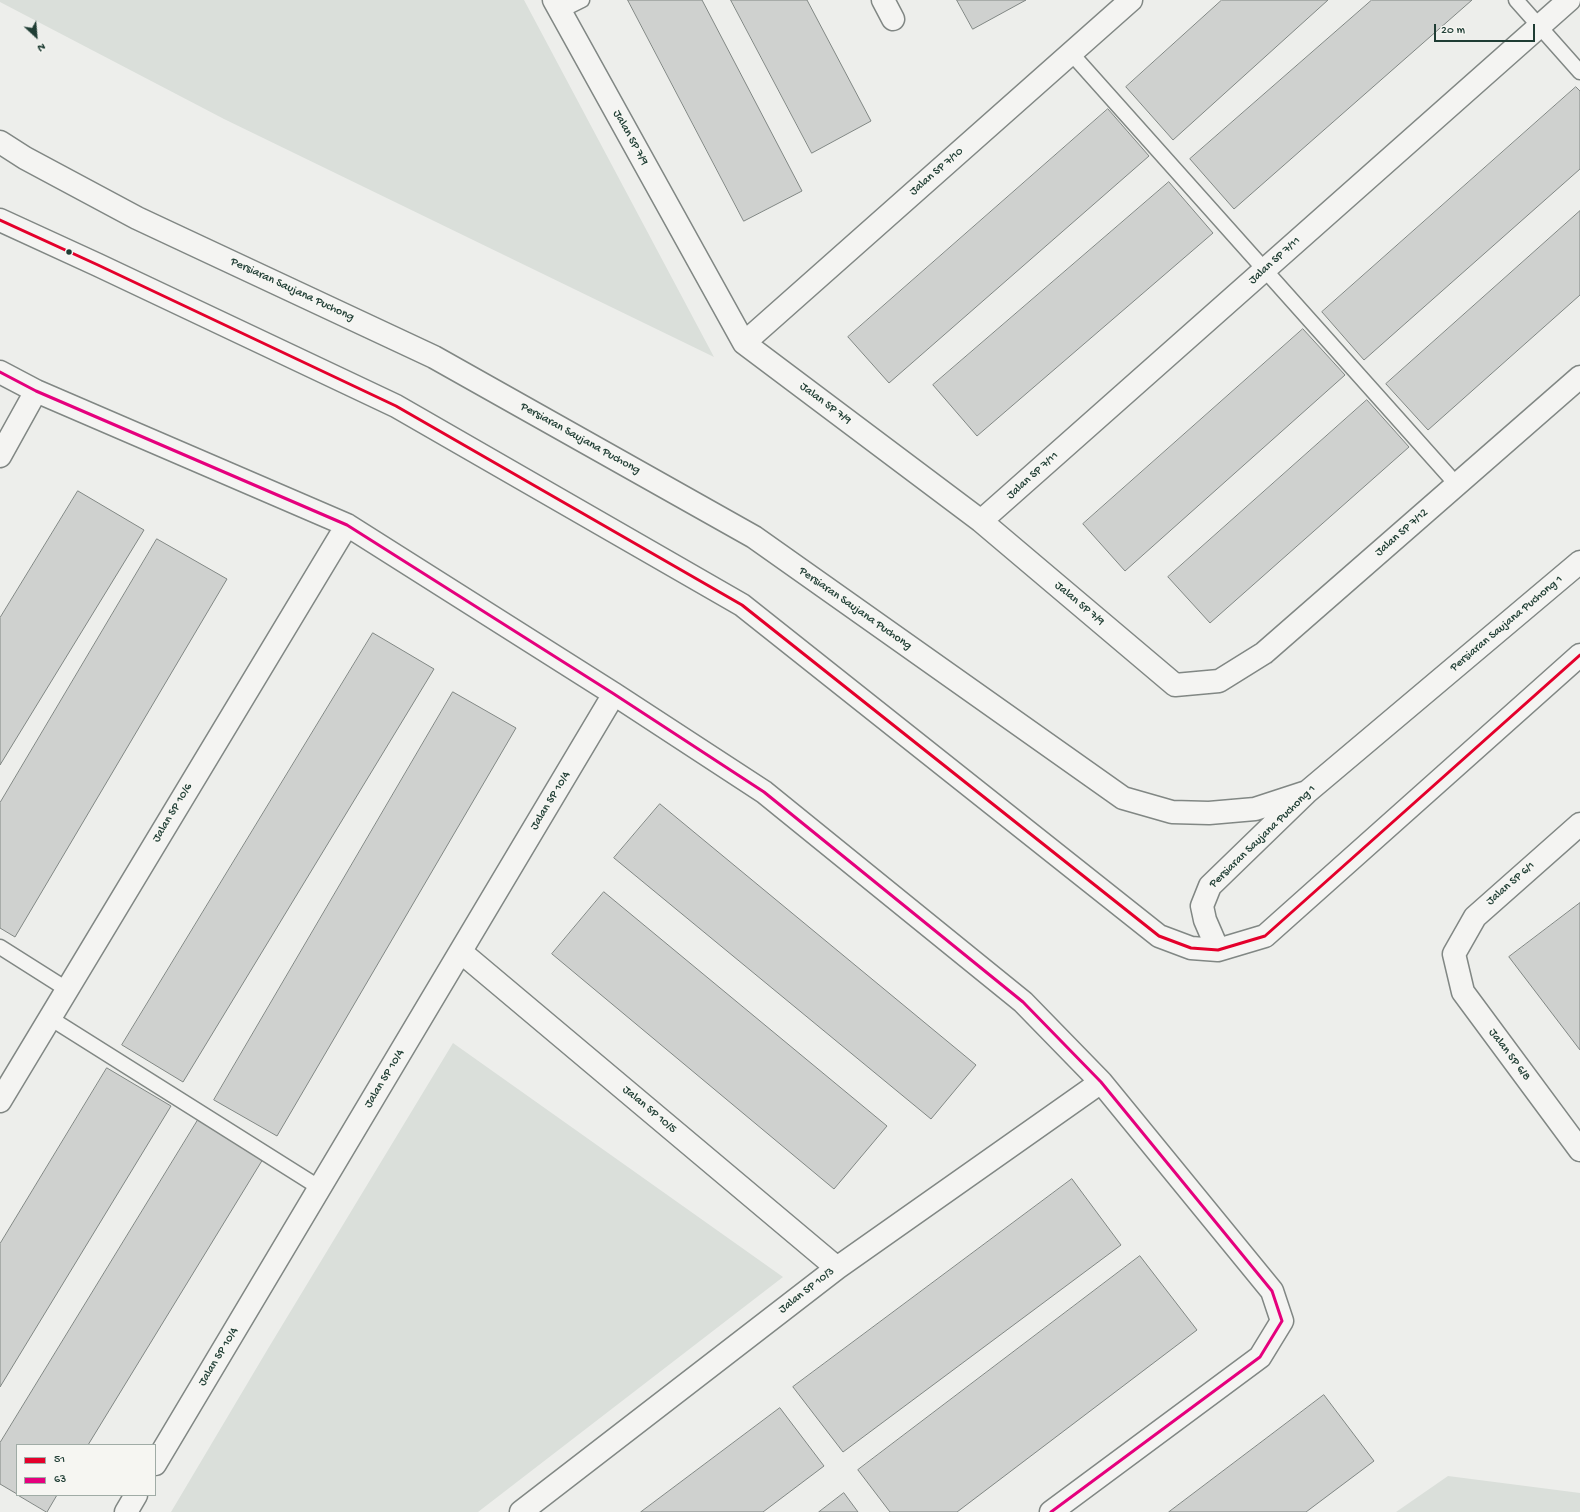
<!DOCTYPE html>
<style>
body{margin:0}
#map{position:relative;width:1580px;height:1512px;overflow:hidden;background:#edeeeb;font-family:"Gochi Hand",sans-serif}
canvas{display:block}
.legend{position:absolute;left:16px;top:1444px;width:140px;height:52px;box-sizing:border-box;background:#f6f6f2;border:1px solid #a0aca6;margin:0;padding:5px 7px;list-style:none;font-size:12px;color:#1f3d34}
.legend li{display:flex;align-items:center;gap:8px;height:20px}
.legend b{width:20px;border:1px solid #a0aca6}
.north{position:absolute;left:16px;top:16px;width:40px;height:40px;-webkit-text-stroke:3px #f6f6f2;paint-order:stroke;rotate:154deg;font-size:11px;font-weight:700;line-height:16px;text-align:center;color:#1f3d34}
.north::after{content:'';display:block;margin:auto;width:14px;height:18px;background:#1f3d34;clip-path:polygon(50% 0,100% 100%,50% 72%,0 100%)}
.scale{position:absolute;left:1434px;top:24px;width:101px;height:18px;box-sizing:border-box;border:2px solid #1f3d34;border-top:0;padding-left:5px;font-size:12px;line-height:14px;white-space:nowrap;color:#1f3d34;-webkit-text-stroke:3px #f6f6f2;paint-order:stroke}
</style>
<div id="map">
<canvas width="1580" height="1512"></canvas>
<ul class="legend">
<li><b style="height:5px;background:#e4002b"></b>51</li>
<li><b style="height:5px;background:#e5007d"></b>63</li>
</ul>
<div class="north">N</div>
<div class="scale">20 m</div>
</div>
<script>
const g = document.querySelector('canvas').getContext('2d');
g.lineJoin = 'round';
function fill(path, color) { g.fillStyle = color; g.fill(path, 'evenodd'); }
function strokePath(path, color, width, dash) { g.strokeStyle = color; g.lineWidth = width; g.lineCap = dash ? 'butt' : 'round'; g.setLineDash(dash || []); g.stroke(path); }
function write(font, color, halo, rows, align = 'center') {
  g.font = font + ' "Gochi Hand",sans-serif'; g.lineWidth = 3; g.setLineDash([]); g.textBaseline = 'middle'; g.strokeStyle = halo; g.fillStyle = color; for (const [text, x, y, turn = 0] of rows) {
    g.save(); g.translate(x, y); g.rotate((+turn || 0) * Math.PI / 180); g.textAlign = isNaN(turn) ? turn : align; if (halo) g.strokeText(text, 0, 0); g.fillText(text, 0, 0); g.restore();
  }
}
const green = new Path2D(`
 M0 0H524L714 357 224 119 0 2Z
 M453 1043 783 1277 478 1512H171L269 1347Z
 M1448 1476 1580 1493V1512H1396Z`);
const building = new Path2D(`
 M628 0H702L802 191 744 221Z
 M731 0H807L871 121 812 153Z
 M957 0H1026L973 29Z
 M1222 0H1328L1173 140 1126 87Z
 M1372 0H1472L1234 209 1190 159Z
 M1576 87 1580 91V169L1364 360 1322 312Z
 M1108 109 1149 156 889 383 848 337Z
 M1169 182 1213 233 977 436 933 385Z
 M1580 211V295L1428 430 1386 384Z
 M1303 329 1345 375 1125 571 1083 524Z
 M1367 400 1409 447 1210 623 1168 577Z
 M78 491 144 530 0 765V618Z
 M157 539 227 579 15 937 0 928V803Z
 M373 633 434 669 183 1082 122 1045Z
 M453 692 516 728 277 1136 214 1100Z
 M660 804 976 1065 931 1119 614 858Z
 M604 892 887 1126 834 1189 552 954Z
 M1580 903V1050L1509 957Z
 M107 1068 171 1106 0 1387V1244Z
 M198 1120 263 1159 88 1445H17V1494L0 1484V1443Z
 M1072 1179 1121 1245 843 1452 793 1387Z
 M1140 1256 1197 1330 957 1512H890L858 1470Z
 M1324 1395 1374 1461 1306 1512H1169Z
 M780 1408 824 1466 763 1512H641Z
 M844 1493 858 1512H819Z
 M18 1495H57L47 1512Z`);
const service = new Path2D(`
 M1516 0 1580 72
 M560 11 582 0
 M1071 53 1457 485
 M0 947 68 990
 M50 1018 320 1188`);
const minor = new Path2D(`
 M554 0 744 343 981 521 1175 685 1219 681 1264 653 1580 377
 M883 0 893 19
 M744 343 1131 0
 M0 372 36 391 347 525 614 694 764 792 1023 1002 1101 1082 1272 1291 1282 1321 1260 1357 1051 1512
 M0 456 36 391
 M981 521 1569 0
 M1580 824 1475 917 1454 954 1463 992 1580 1150
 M461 952 837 1268
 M0 1101 347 525
 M155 1464 614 694
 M126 1512 136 1495
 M521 1512 837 1268 1101 1082`);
const tertiary = new Path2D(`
 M0 142 25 158 137 218 434 357 754 537 1123 798 1172 812 1209 813 1255 809 1307 792
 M0 220 98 265 396 406 742 605 1159 936 1191 948 1218 950 1265 936 1580 655
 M1218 950 1205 920 1202 906 1210 886 1307 792 1580 562`);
const bus1 = new Path2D(`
 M0 220 98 265 396 406 742 605 1159 936 1191 948 1218 950 1265 936 1580 655`);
const bus2 = new Path2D(`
 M0 372 36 391 347 525 614 694 764 792 1023 1002 1101 1082 1272 1291 1282 1321 1260 1357 1051 1512`);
const markers = [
 [69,252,3.5,"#1f3d34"]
];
const streetNames = [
 ["Jalan SP 7/9",630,138,61],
 ["Jalan SP 7/10",937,172,-41],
 ["Jalan SP 7/11",1275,261,-42],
 ["Persiaran Saujana Puchong",292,290,25],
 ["Jalan SP 7/9",825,404,37],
 ["Persiaran Saujana Puchong",580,439,29],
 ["Jalan SP 7/11",1033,476,-42],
 ["Jalan SP 7/12",1402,533,-41],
 ["Jalan SP 7/9",1079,604,40],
 ["Persiaran Saujana Puchong",855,609,35],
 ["Persiaran Saujana Puchong 1",1507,624,-40],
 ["Jalan SP 10/4",551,801,-59],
 ["Jalan SP 10/6",173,813,-59],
 ["Persiaran Saujana Puchong 1",1263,837,-44],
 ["Jalan SP 6/1",1511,884,-41],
 ["Jalan SP 6/8",1509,1055,53],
 ["Jalan SP 10/4",385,1079,-59],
 ["Jalan SP 10/5",649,1110,40],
 ["Jalan SP 10/3",807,1291,-38],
 ["Jalan SP 10/4",219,1357,-59]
];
fill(green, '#dadfda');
fill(building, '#cfd1cf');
strokePath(building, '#818784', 1);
strokePath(service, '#818784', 17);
strokePath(minor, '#818784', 25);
strokePath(tertiary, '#818784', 25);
strokePath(service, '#f4f4f2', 14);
strokePath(minor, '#f4f4f2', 22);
strokePath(tertiary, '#f4f4f2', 22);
strokePath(bus1, '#e4002b', 3);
strokePath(bus2, '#e5007d', 3);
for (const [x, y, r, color] of markers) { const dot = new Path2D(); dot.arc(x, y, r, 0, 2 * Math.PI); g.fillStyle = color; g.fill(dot); strokePath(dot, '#f6f6f2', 1.5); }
write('12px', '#1f3d34', '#f6f6f2', streetNames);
</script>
